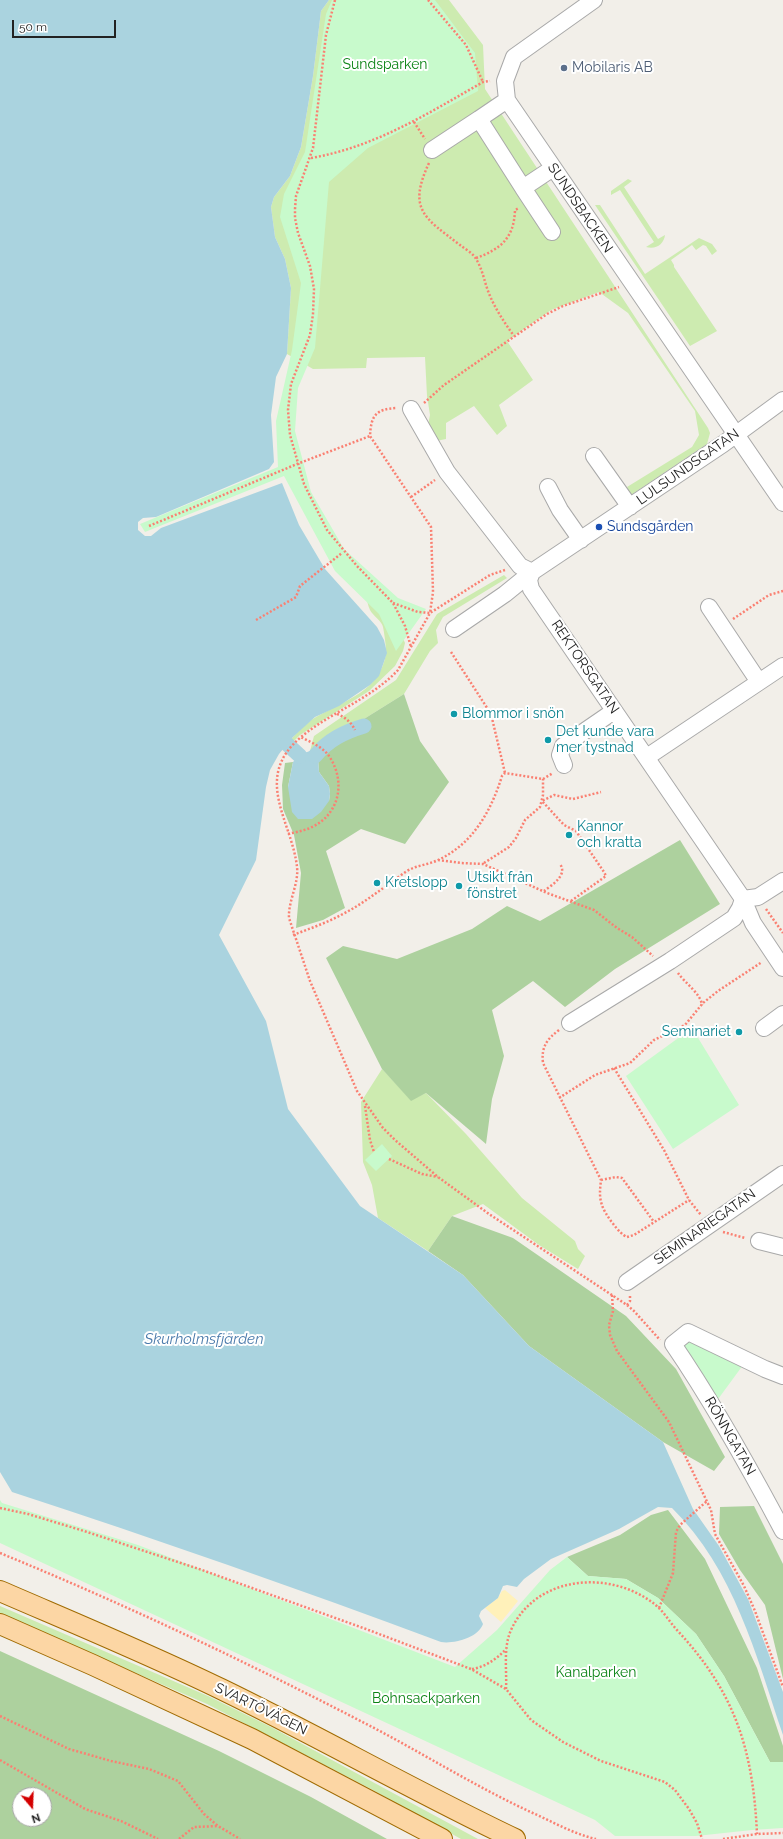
<!DOCTYPE html>
<meta charset="utf-8">
<style>
body{margin:0}
#map{position:relative;width:783px;height:1839px;overflow:hidden;background:#f2efe9;font-family:Raleway,sans-serif}
canvas{display:block}
.north{position:absolute;left:12px;top:1787px;width:40px;height:40px;box-sizing:border-box;background:#fff;border:1px solid #a7a7a7;border-radius:50%;rotate:161deg;font-size:11px;font-weight:700;line-height:16px;text-align:center;color:#222}
.north::after{content:'';display:block;margin:auto;width:14px;height:18px;background:#d40000;clip-path:polygon(50% 0,100% 100%,50% 72%,0 100%)}
.scale{position:absolute;left:12px;top:20px;width:104px;height:18px;box-sizing:border-box;border:2px solid #222;border-top:0;padding-left:5px;font-size:12px;line-height:14px;white-space:nowrap;color:#222;-webkit-text-stroke:3px #fff;paint-order:stroke}
</style>
<div id="map">
<canvas width="783" height="1839"></canvas>
<div class="north">N</div>
<div class="scale">50 m</div>
</div>
<script>
const g = document.querySelector('canvas').getContext('2d');
g.lineJoin = 'round';
function fill(path, color) { g.fillStyle = color; g.fill(path, 'evenodd'); }
function strokePath(path, color, width, dash) { g.strokeStyle = color; g.lineWidth = width; g.lineCap = dash ? 'butt' : 'round'; g.setLineDash(dash || []); g.stroke(path); }
function write(font, color, halo, rows, align = 'center') {
  g.font = font + ' Raleway,sans-serif'; g.lineWidth = 4; g.setLineDash([]); g.textBaseline = 'middle'; g.strokeStyle = halo; g.fillStyle = color; for (const [text, x, y, turn = 0] of rows) {
    g.save(); g.translate(x, y); g.rotate((+turn || 0) * Math.PI / 180); g.textAlign = isNaN(turn) ? turn : align; if (halo) g.strokeText(text, 0, 0); g.fillText(text, 0, 0); g.restore();
  }
}
const grass = new Path2D(`
 M329 0H449L483 45 485 89 708 428 710 433 707 444 631 495 627 487 692 447 699 435 695 411 628 313 599 292 551 310 507 341 533 380 499 405 507 426 497 435 474 406 446 423V439L431 442 427 430 430 415 427 396 425 357 367 358 366 368 313 369 287 354 291 288 285 259 275 237 271 207 274 197 290 176 301 147 313 76 321 11Z
 M628 179 632 181 624 187 658 239 665 235C664 244 656 250 646 247L654 242 620 190 611 195V191Z
 M595 205H600L645 274 699 238 712 244 717 251 712 255 706 246 703 245 696 250 692 245 671 260 674 265V267L717 331 690 346Z
 M504 575 507 578 443 617 436 630 438 643 430 651 404 694 327 742 318 757 310 751 314 736 396 680 437 614Z
 M366 596 395 620 405 643 403 651 395 666 369 691 300 735 289 746 287 744C295 735 305 723 316 717 345 700 379 692 386 654 387 652 384 631 383 627 382 621 373 616 370 610 368 606 367 600 366 596Z
 M382 1069 411 1100 426 1093 466 1134 522 1198 575 1241 578 1249 585 1256 578 1269 539 1245 483 1204 452 1216 428 1251 378 1218 372 1185 363 1162 361 1102Z
 M0 1606 208 1696 271 1727 478 1839H461L371 1789 207 1704 0 1614Z`);
const forest = new Path2D(`
 M404 694 420 741 449 782 405 844 361 829 326 851 345 908 323 920 296 928 301 873 294 835 283 809 282 785 285 763 293 762 288 787 329 801 330 794 329 786 319 772 318 758 327 742Z
 M680 840 720 904 615 969 565 1007 533 981 492 1010 504 1056 492 1099 486 1144 426 1093 411 1101 382 1069 326 958 343 946 397 959 472 929 507 906 540 921Z
 M452 1216 513 1238 626 1316 676 1369 725 1457 714 1471 663 1442 529 1346 463 1275 428 1251Z
 M754 1506 783 1564V1679L765 1605 740 1570 719 1534 720 1507Z
 M668 1510 705 1559 757 1668 783 1746V1762H770L724 1676 696 1634 658 1598 626 1579 588 1576 567 1557 620 1535 651 1515Z
 M0 1651 219 1751 311 1797 387 1839H0ZM20 1795H44V1819H20Z`);
const sand = new Path2D(`
 M505 1590 518 1601 501 1622 485 1608 498 1598 502 1591Z`);
const park = new Path2D(`
 M332 0H435L475 53 478 91 368 148 329 182 315 348 298 388 295 431 311 492 344 549 398 598 426 609 396 651 379 614 335 571 284 476 145 532 140 524 278 467 276 421 292 350 301 283 280 217 284 194 305 152 326 14Z
 M692 1028 739 1105 673 1149 626 1076Z
 M382 1144 392 1156 376 1171 365 1160Z
 M682 1336 746 1361 713 1406 686 1363Z
 M0 1500 2 1503 138 1545 455 1667 497 1630 550 1570 567 1557 588 1576 626 1579 658 1598 696 1634 724 1676 770 1762H783V1828L752 1830 696 1836H615L595 1820 0 1543Z`);
const water = new Path2D(`
 M0 0H329L321 11 313 76 301 147 290 176 274 197 271 207 275 237 285 259 291 288 287 354 276 377 271 415 274 462 269 469 156 517 143 518 138 522V530L145 536H151L161 528 282 483 299 525 325 569 377 627 384 640 387 653 379 676 370 685 339 706 315 717 293 737 279 754 270 770 266 787 256 860 219 935 266 1021 288 1109 360 1206 463 1275 529 1346 663 1442 693 1509 719 1546 748 1599 783 1692V1735C756 1655 734 1569 672 1508L658 1507 619 1529 551 1559 524 1579 517 1587 507 1585 503 1586 498 1598 481 1611 479 1616 483 1624C478 1638 454 1644 441 1642 299 1589 156 1539 12 1492L0 1472Z
 M310 751 318 757 319 772 329 786 330 794 329 801 321 812 312 819H298L292 812 288 787 293 762 301 754Z`);
const canal = new Path2D(`
 M287 744 300 756
 M315 756C328 740 344 732 364 726`);
const path = new Path2D(`
 M335 0 326 35 313 148 296 196 295 209V218L298 233 310 266 314 289 313 314 310 335 291 384 288 410 290 435 304 484 327 530 357 566 393 603 405 626 411 647
 M428 0 466 45 483 82
 M414 122 425 139
 M311 158C375 147 427 114 483 82L490 81
 M429 163C407 210 425 218 460 245 465 249 473 253 476 259 482 268 484 280 488 291 494 307 504 322 514 336
 M476 258C501 249 514 238 515 210L519 208
 M424 403 444 385 547 314 563 306 619 287
 M411 497 435 480
 M149 526 297 464 370 436
 M505 570 490 575 430 613 398 670C371 699 331 712 301 737 252 778 292 821 297 867 299 884 288 901 289 918L310 981 357 1091 383 1128 395 1140 438 1177 489 1214 627 1305 634 1311 660 1340
 M393 603 418 612 430 613 433 592 431 527 370 436C371 415 376 409 397 408
 M733 619 769 595 783 591
 M256 620 296 597 300 586 342 553
 M451 652 491 714 505 773
 M337 714C345 717 351 722 355 730
 M288 834C296 832 304 831 312 827 340 814 346 781 329 756 323 747 310 742 301 737
 M438 860 461 863 483 864 547 893 594 910 617 928 632 937 653 956
 M484 863 509 847 516 838 525 820 540 807 543 795V779
 M544 891C552 885 568 875 560 864
 M571 901 606 876 604 872 576 831 564 825 542 801 554 795 573 799 601 792
 M766 909 783 933
 M293 935C309 929 326 923 341 915 365 903 385 886 407 871 417 865 428 865 438 860 473 844 491 811 502 776L505 773 543 779 553 773
 M678 973C685 983 701 994 702 1005
 M559 1030C547 1039 541 1047 543 1063L601 1180C600 1189 599 1197 602 1205 604 1213 620 1235 627 1237L634 1235 689 1200
 M614 1068 664 1150 689 1200 701 1215
 M559 1098 595 1075 630 1063 654 1040 685 1025 703 1003 718 991 762 962
 M365 1106 370 1140 374 1152
 M389 1159 422 1174 438 1177
 M601 1180 616 1177 622 1178 654 1222
 M723 1232 745 1238
 M612 1295 613 1311 609 1325 610 1335 617 1351 669 1422 711 1510 715 1534 744 1586 755 1611 783 1687
 M627 1305 630 1301V1296
 M0 1508 28 1514 84 1531 202 1570 366 1629 471 1669 506 1689 531 1720 563 1742 601 1761 665 1782 675 1790 689 1809 697 1823 702 1839
 M0 1553C129 1606 253 1665 376 1729 429 1757 480 1789 535 1814 555 1823 574 1834 596 1839
 M659 1608 673 1573 676 1532 680 1525 707 1501
 M472 1669C485 1667 497 1659 506 1649
 M506 1689C507 1670 503 1648 511 1630 537 1573 616 1569 659 1608 665 1614 670 1622 676 1629 735 1692 753 1749 757 1834
 M0 1716 69 1749 111 1761 149 1769 178 1781 204 1814 218 1826 240 1839
 M0 1760 85 1809 121 1821 158 1839
 M179 1839 194 1827 218 1826
 M723 1839 757 1834 783 1833`);
const minor = new Path2D(`
 M594 0 514 57 505 81 507 100 783 503
 M479 119 507 100
 M432 150 479 119 523 188
 M552 232 523 188 553 168
 M411 409 447 472 520 566 532 572
 M594 456 630 507
 M548 487 560 510 581 540
 M532 572 529 580 531 589 743 899 753 923 783 968
 M709 607 759 682
 M454 629 505 594 532 572 723 444 783 400
 M647 757 783 666
 M564 765 560 755 563 746 614 711
 M743 899 758 897 783 881
 M570 1023 670 961 734 918 740 908 743 899
 M764 1028 783 1014
 M759 1241 783 1247
 M627 1282 783 1174
 M783 1376 765 1369 688 1332 673 1344C714 1404 749 1467 783 1531`);
const major = new Path2D(`
 M0 1591C74 1623 149 1654 221 1689 320 1737 416 1792 515 1839
 M0 1624 93 1665 252 1739 442 1839`);
const markers = [
 [564,68,4,"#5c6f8a"],
 [599,527,4,"#1a4fb4"],
 [454,714,4,"#0f9aa8"],
 [548,740,4,"#0f9aa8"],
 [569,835,4,"#0f9aa8"],
 [377,883,4,"#0f9aa8"],
 [459,886,4,"#0f9aa8"],
 [739,1032,4,"#0f9aa8"]
];
const parkNames = [
 ["Sundsparken",385,65],
 ["Kanalparken",596,1673],
 ["Bohnsackparken",426,1699]
];
const serviceNames = [
 ["Mobilaris AB",572,68]
];
const streetNames = [
 ["SUNDSBACKEN",580,208,56],
 ["LULSUNDSGATAN",688,467,-35],
 ["REKTORSGATAN",585,667,56],
 ["SEMINARIEGATAN",705,1227,-35],
 ["RÖNNGATAN",730,1436,60],
 ["SVARTÖVÄGEN",261,1709,26]
];
const transitNames = [
 ["Sundsgården",607,527]
];
const cultureNames = [
 ["Blommor i snön",462,714],
 ["Det kunde vara",556,732],
 ["mer tystnad",556,748],
 ["Kannor",577,827],
 ["och kratta",577,843],
 ["Utsikt från",467,878],
 ["fönstret",467,894],
 ["Kretslopp",385,883],
 ["Seminariet",731,1032,"right"]
];
const waterNames = [
 ["Skurholmsfjärden",204,1339]
];
fill(grass, '#cdebb0');
fill(forest, '#add19e');
fill(sand, '#fff1ba');
fill(park, '#c8facc');
fill(water, '#aad3df');
strokePath(canal, '#aad3df', 15);
strokePath(minor, '#a9a9a9', 18);
strokePath(major, '#a06b00', 22);
strokePath(path, '#fa8072', 2.5, [2, 2]);
strokePath(minor, '#fff', 16);
strokePath(major, '#fcd6a4', 20);
for (const [x, y, r, color] of markers) { const dot = new Path2D(); dot.arc(x, y, r, 0, 2 * Math.PI); g.fillStyle = color; g.fill(dot); strokePath(dot, '#fff', 1.5); }
write('14px', '#0c8416', '#fff', parkNames);
write('14px', '#4e5e75', '#fff', serviceNames, 'left');
write('14px', '#222', '#fff', streetNames);
write('14px', '#164399', '#fff', transitNames, 'left');
write('14px', '#0d838f', '#fff', cultureNames, 'left');
write('italic 15px', '#4a7aab', '#fff', waterNames);
</script>
